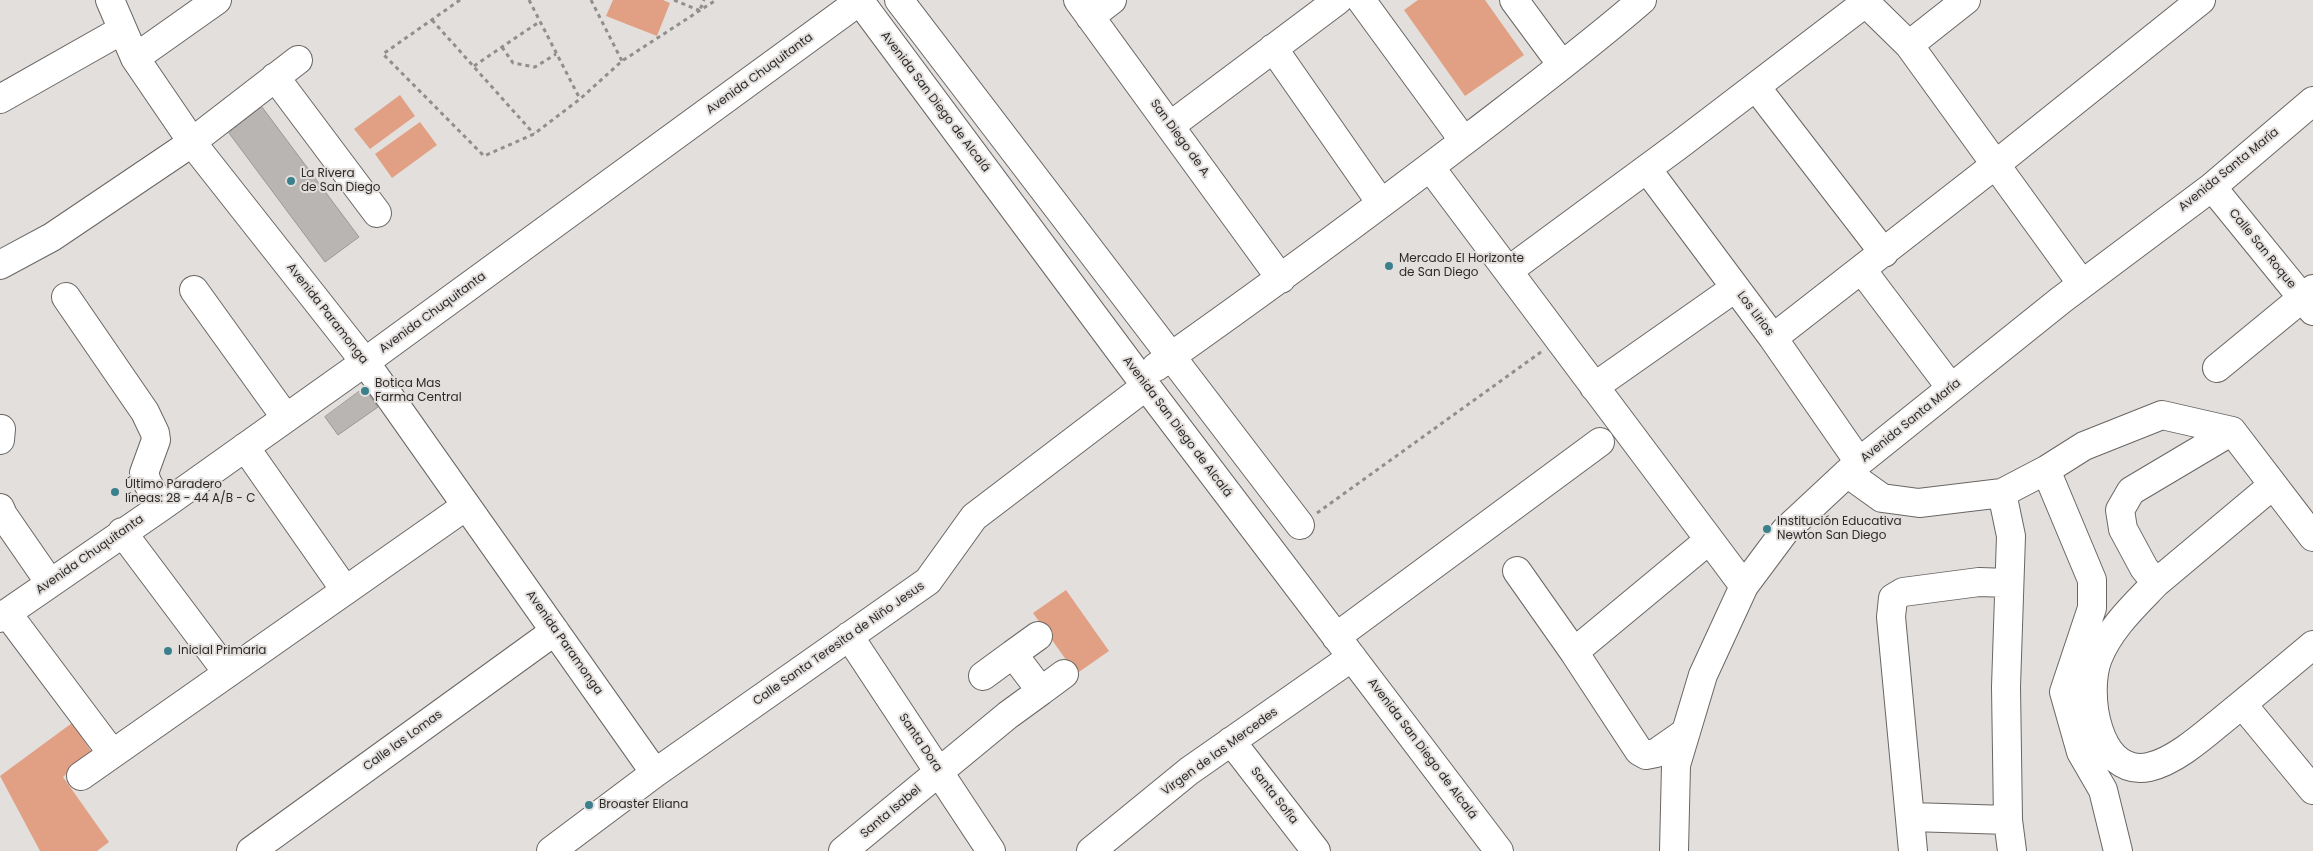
<!DOCTYPE html>
<meta charset="utf-8">
<style>
body{margin:0}
canvas{display:block;background:#e3dfdd}
</style>
<canvas width="2313" height="851"></canvas>
<script>
const g = document.querySelector('canvas').getContext('2d');
g.lineJoin = 'round';
function fill(path, color) { g.fillStyle = color; g.fill(path, 'evenodd'); }
function strokePath(path, color, width, dash) { g.strokeStyle = color; g.lineWidth = width; g.lineCap = dash ? 'butt' : 'round'; g.setLineDash(dash || []); g.stroke(path); }
function write(font, color, halo, rows, align = 'center') {
  g.font = font + ' Poppins,sans-serif'; g.lineWidth = 4; g.setLineDash([]); g.textBaseline = 'middle'; g.strokeStyle = halo; g.fillStyle = color; for (const [text, x, y, turn = 0] of rows) {
    g.save(); g.translate(x, y); g.rotate((+turn || 0) * Math.PI / 180); g.textAlign = isNaN(turn) ? turn : align; if (halo) g.strokeText(text, 0, 0); g.fillText(text, 0, 0); g.restore();
  }
}
const green = new Path2D(`
 M613 0H663L670 3 657 36 606 16Z
 M1418 0H1485L1524 55 1465 96 1404 10Z
 M400 95 415 116 370 149 354 129Z
 M420 122 437 145 392 178 375 154Z
 M1066 590 1109 651 1076 674 1033 613Z
 M72 723 91 751 63 777 109 842 97 851H40L0 776Z`);
const building = new Path2D(`
 M262 107 359 237 325 262 229 133Z
 M364 388 378 407 338 435 325 417Z`);
const path = new Path2D(`
 M460 0 383 54 484 156 534 134 580 99 622 61 716 0
 M529 0 580 99
 M591 0 622 61
 M674 0 698 10 699 12 704 0
 M432 20 534 134
 M502 47 513 63 535 67 556 54
 M474 66 539 22
 M1317 513 1541 352`);
const minor = new Path2D(`
 M110 0 135 58 197 149 365 362 655 773
 M859 0 1140 378 1499 851
 M899 0 1300 525
 M1078 0 1281 279
 M1361 0 1464 141
 M1514 0 1562 65
 M1863 0 1909 45 2082 284
 M1090 17 1112 0
 M1909 45 1966 0
 M1273 48 1381 203
 M135 58 217 0
 M275 77 377 213
 M1756 87 1884 253
 M0 99 122 30
 M1170 126 1338 0
 M1430 167 1744 586
 M1647 169 1773 338 1859 462
 M2212 187 2313 311
 M0 265 52 237 184 148 298 60
 M1862 270 1951 388
 M1508 271 1679 145 1865 3
 M194 290 286 418
 M66 297 145 412 155 433 156 440 144 473 147 482 161 507
 M1773 338 1995 165 2201 0
 M1156 367C1264 291 1371 212 1476 132 1532 89 1589 46 1642 0
 M2217 368 2313 289
 M1594 387 1735 288
 M2232 431 2131 491 2120 510 2123 529 2144 568 2156 583 2273 485
 M0 440 1 429
 M245 447 345 590
 M2046 470 2092 580V608L2064 692 2081 752 2103 790 2118 851
 M1847 473 1882 498 1919 503 2002 493 2046 470 2084 446 2162 415 2232 431 2313 537
 M2002 493 2011 536 2006 687 2008 820 2012 851
 M0 508 3 515 50 583
 M122 532 227 672
 M1517 571 1574 652 1639 751 1646 755 1656 753 1686 732
 M2156 583C2134 606 2110 628 2098 658 2084 693 2097 778 2149 767 2173 762 2201 738 2219 723 2251 697 2282 671 2313 645
 M7 613 112 753
 M0 618 161 507 365 362 861 0
 M849 636 991 851
 M1336 637 1600 442
 M1574 652 1709 540
 M1013 654 1038 636
 M1041 691 1064 674
 M2242 704 2313 790
 M1231 741 1316 851
 M81 776 466 506
 M1911 817 2008 820
 M251 851 555 631
 M551 851 655 773 928 581 974 517 1146 386
 M843 851 1008 715 1041 691 1013 654 983 676
 M1091 851 1189 771 1352 657
 M1674 851 1676 765 1703 675 1744 586 1785 531 1859 462 2061 300 2212 187 2313 101
 M1913 851 1891 617 1893 598 1903 592 1979 582 2009 583`);
const markers = [
 [291,181,5,"#3b818c"],
 [1389,266,5,"#3b818c"],
 [365,391,5,"#3b818c"],
 [115,492,5,"#3b818c"],
 [1767,529,5,"#3b818c"],
 [168,651,5,"#3b818c"],
 [589,805,5,"#3b818c"]
];
const streetNames = [
 ["Avenida Chuquitanta",760,74,-36],
 ["Avenida San Diego de Alcalá",935,102,53],
 ["San Diego de A.",1180,139,54],
 ["Avenida Santa María",2229,170,-39],
 ["Calle San Roque",2262,249,51],
 ["Avenida Chuquitanta",433,313,-36],
 ["Avenida Paramonga",327,314,52],
 ["Los Lirios",1755,314,53],
 ["Avenida Santa María",1911,421,-39],
 ["Avenida San Diego de Alcalá",1177,427,53],
 ["Avenida Chuquitanta",90,555,-35],
 ["Avenida Paramonga",564,643,55],
 ["Calle Santa Teresita de Niño Jesus",839,644,-35],
 ["Calle las Lomas",403,741,-36],
 ["Santa Dora",920,743,56],
 ["Avenida San Diego de Alcalá",1422,749,53],
 ["Virgen de las Mercedes",1220,752,-36],
 ["Santa Sofia",1274,796,52],
 ["Santa Isabel",891,812,-40]
];
const poiNames = [
 ["La Rivera",301,174],
 ["de San Diego",301,188],
 ["Mercado El Horizonte",1399,259],
 ["de San Diego",1399,273],
 ["Botica Mas",375,384],
 ["Farma Central",375,398],
 ["Último Paradero",125,485],
 ["líneas: 28 - 44 A/B - C",125,499],
 ["Institución Educativa",1777,522],
 ["Newton San Diego",1777,536],
 ["Inicial Primaria",178,651],
 ["Broaster Eliana",599,805]
];
fill(green, '#e1a084');
fill(building, '#b9b5b3');
strokePath(building, '#9b9795', 1);
strokePath(minor, '#696664', 30);
strokePath(path, '#918e8d', 3, [4, 4]);
strokePath(minor, '#fff', 28);
for (const [x, y, r, color] of markers) { const dot = new Path2D(); dot.arc(x, y, r, 0, 2 * Math.PI); g.fillStyle = color; g.fill(dot); strokePath(dot, '#e3dfdd', 2); }
write('12px', '#2c2b2a', '#e3dfdd', streetNames);
write('12px', '#2c2b2a', '#e3dfdd', poiNames, 'left');
</script>
